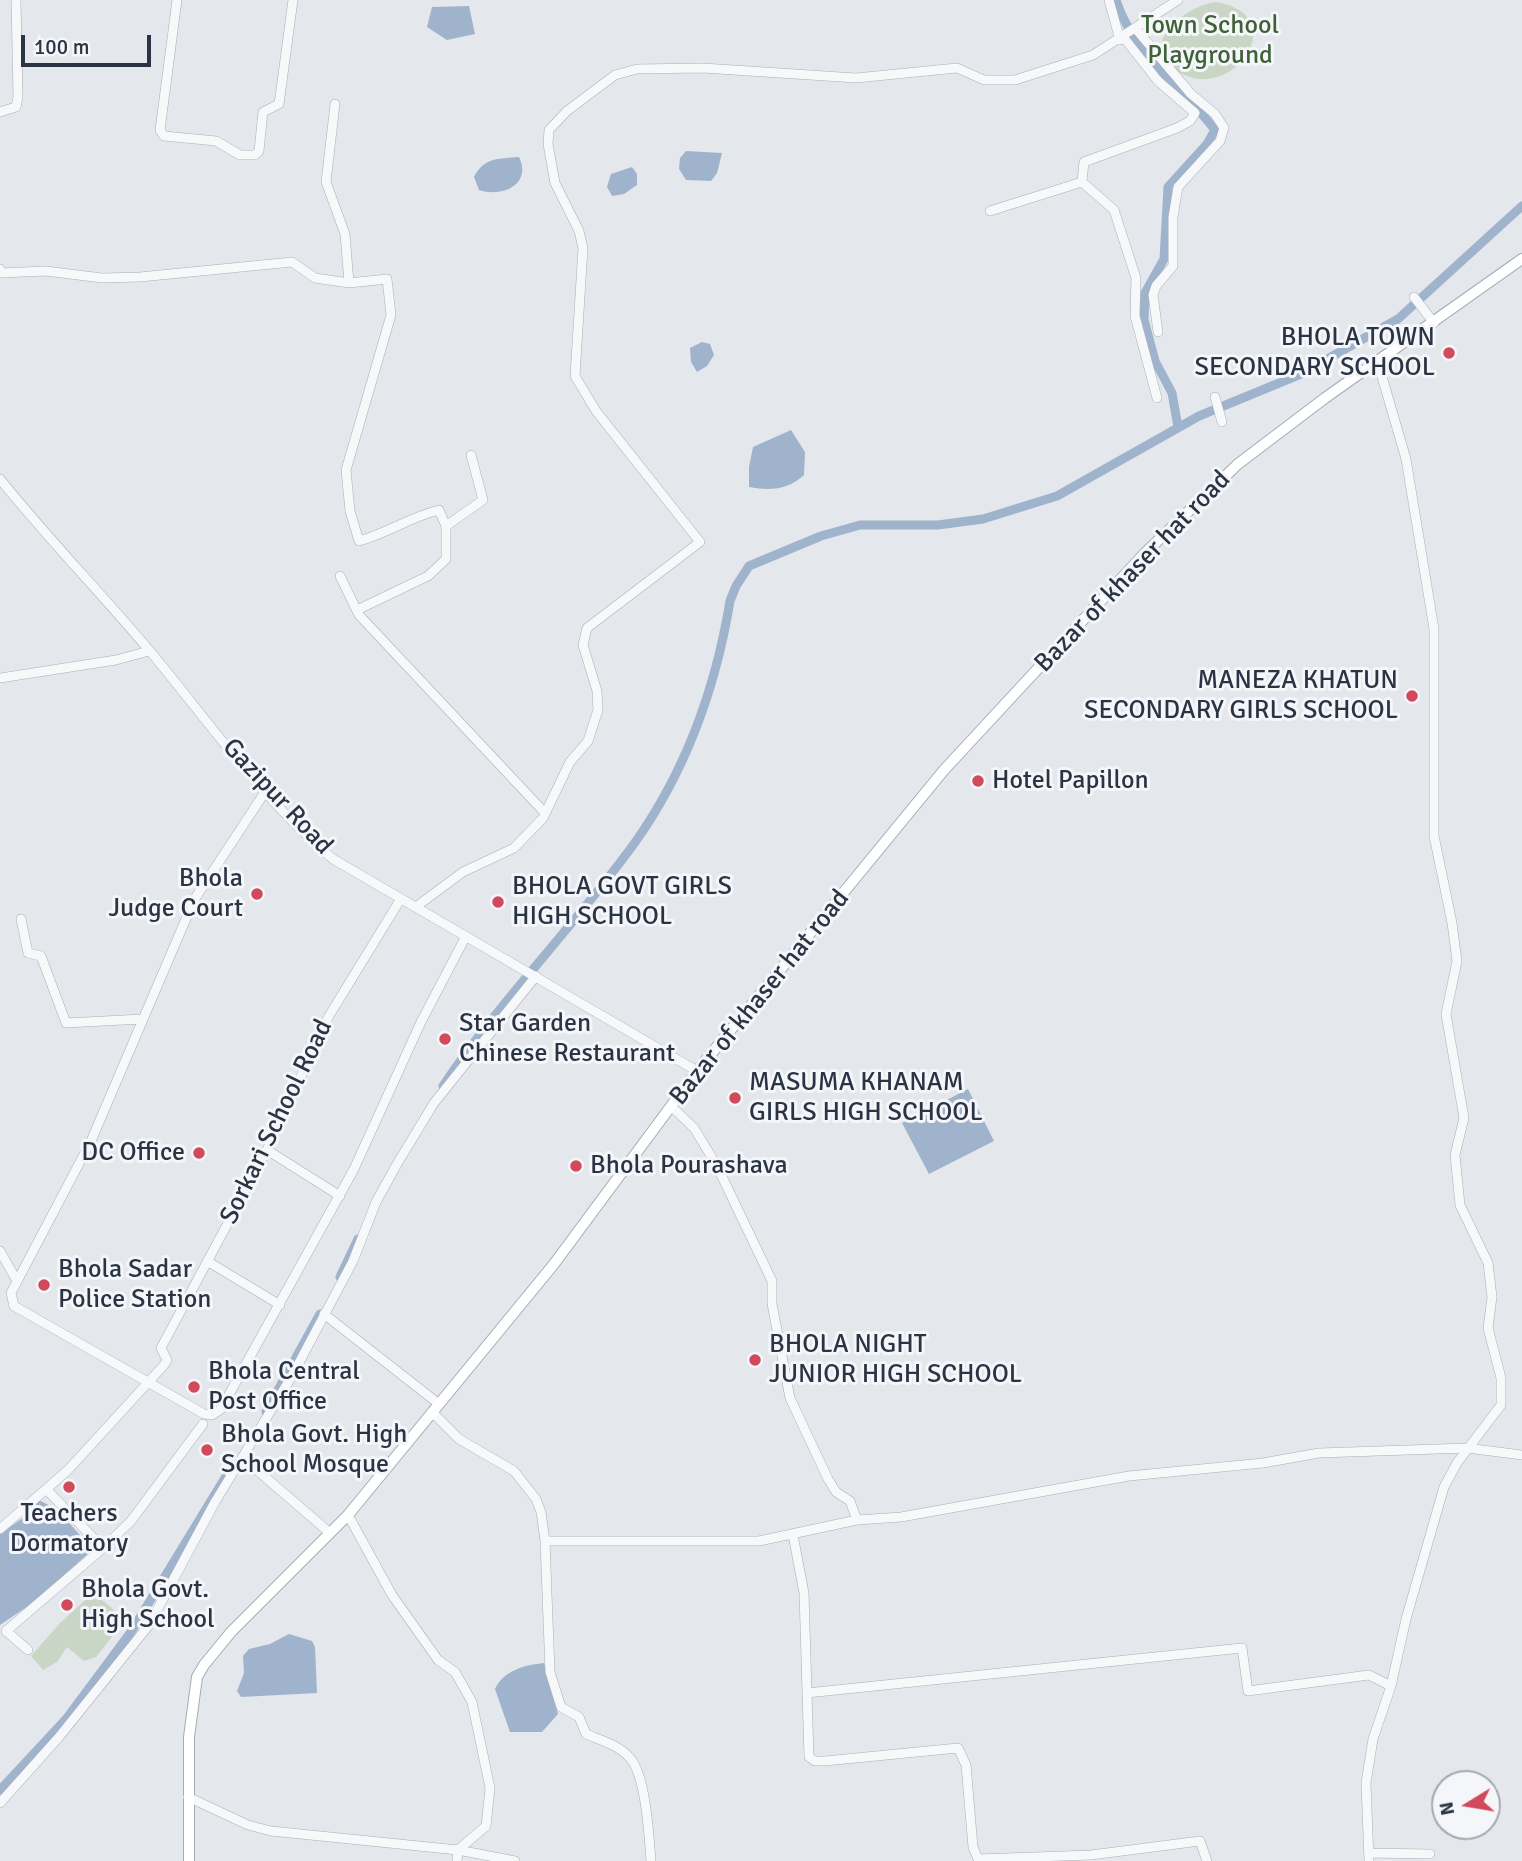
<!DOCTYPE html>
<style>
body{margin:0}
#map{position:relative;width:1522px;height:1861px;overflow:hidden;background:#e4e7ec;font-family:Signika,sans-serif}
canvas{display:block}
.north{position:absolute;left:1431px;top:1770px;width:70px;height:70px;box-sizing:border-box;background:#f4f6f9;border:2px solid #a4a8b1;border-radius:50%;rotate:259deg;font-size:19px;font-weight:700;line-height:28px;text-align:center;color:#2b3445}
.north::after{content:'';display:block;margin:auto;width:24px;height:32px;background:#d1495b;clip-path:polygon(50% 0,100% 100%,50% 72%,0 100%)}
.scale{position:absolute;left:21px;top:35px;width:130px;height:32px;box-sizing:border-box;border:4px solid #2b3445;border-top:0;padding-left:9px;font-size:21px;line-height:24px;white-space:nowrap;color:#2b3445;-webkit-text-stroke:5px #f4f6f9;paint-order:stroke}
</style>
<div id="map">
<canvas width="1522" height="1861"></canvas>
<div class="north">N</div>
<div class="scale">100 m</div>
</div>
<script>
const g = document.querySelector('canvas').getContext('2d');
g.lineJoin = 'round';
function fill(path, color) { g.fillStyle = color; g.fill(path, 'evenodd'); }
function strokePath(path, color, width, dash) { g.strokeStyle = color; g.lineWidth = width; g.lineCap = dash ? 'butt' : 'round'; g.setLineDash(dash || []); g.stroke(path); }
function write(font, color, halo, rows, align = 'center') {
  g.font = font + ' Signika,sans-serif'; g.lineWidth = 6; g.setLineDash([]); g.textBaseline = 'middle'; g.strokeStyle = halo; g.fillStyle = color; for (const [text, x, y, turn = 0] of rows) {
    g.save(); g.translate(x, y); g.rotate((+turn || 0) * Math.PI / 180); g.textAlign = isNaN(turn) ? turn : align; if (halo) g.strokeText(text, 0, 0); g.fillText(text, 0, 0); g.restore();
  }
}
const green = new Path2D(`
 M1216 2C1293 15 1235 101 1182 74 1133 49 1181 7 1216 2Z
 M93 1593 112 1608 123 1623 96 1657 84 1661 67 1647 57 1662 43 1670 31 1656 60 1623Z`);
const water = new Path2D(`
 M469 6 475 34 447 40 427 27 432 7Z
 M686 151 722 153 717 173 711 181 686 180 679 169 680 158Z
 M519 157C532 184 503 198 479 190L474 177C484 157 498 159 519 157Z
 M632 167 637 174V185L624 194 612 196 607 187 611 174Z
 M702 342 710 344 714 355 707 366 697 372 691 362 690 348Z
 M791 430 805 452 804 475C788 490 770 491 749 487V467L753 447Z
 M968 1089 994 1141 929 1174 902 1123Z
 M37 1500C55 1504 82 1535 91 1551L34 1602 0 1625V1534L27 1515Z
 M289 1634 312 1641 315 1647 317 1693 241 1697 237 1691 244 1673 243 1656 249 1649 270 1644Z
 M544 1663 558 1714 542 1732H510L495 1689C504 1670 525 1665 544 1663Z`);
const canal = new Path2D(`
 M1116 0C1133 54 1182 86 1215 130L1207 144 1168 187 1164 259 1145 293 1144 320 1155 361 1172 393 1178 427
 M443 1086C501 999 575 926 636 841 686 770 716 686 730 601L736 586 749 566 821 536 860 525H938L983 519 1057 496 1199 416 1301 374 1398 319 1522 206
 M340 1277 358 1239
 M266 1412 320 1314
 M0 1790 67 1718 131 1632 231 1468`);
const minor = new Path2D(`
 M177 0 160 130 164 136 216 141 240 155H255L259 151 263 112 279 104 293 0
 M1109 0 1120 40
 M1136 29 1191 94 1215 114 1224 128 1220 141 1178 187 1173 217V266L1156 286 1153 295 1158 332
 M335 104 326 182 345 234 349 283
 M0 112 16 107 18 97 16 0
 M1082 182 1084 162 1177 128 1190 121 1195 113 1158 81 1124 38
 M990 211 1082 182 1114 210 1136 278 1135 316 1157 398
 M0 269 1 273 46 271 102 278 140 277 292 262 315 278 349 283 387 279 391 315 346 470 350 511 359 541C388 533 410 517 439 510L446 526
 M1414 297 1434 323
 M1215 397 1222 422
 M0 479C49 540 104 596 154 656 211 725 264 801 333 859L697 1071
 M340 576 359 615 545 813
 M357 610 428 576 446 559V526L483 500 471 455
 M0 678 116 660 149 651
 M265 792 194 900 91 1141 11 1293 14 1306 204 1414 212 1415 221 1409 354 1169 421 1022 465 938
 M417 906 463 872 514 848 543 818 570 762 588 741 598 710 597 691 583 645 587 628 700 542 596 411 575 376 583 248 579 231 555 183 548 144 549 130 567 111 615 75 637 69 703 68 856 78 957 68 984 80H1015L1093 55 1178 0
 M21 919 28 953 41 956 66 1023 142 1019
 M672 1107 694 1128 717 1166 772 1281V1304L790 1398 828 1479 836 1492 850 1501 857 1520
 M267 1150 340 1196
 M0 1251 17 1281
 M207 1261 280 1305
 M324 1314 439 1404
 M432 1412 459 1439 514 1471 536 1499 541 1512 545 1541 550 1672 561 1707 579 1717 586 1734C600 1740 619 1745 630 1758 646 1776 649 1836 651 1861
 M243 1458 330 1533
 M348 1515 392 1595 438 1660 455 1672 472 1702 490 1788 486 1826 458 1850 457 1861
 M0 1529 68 1470 164 1365 167 1360 161 1348 267 1150 329 1016 400 900
 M793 1535 804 1593 809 1757 815 1761H825L958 1748 966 1765 973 1847 978 1859 1091 1855 1200 1841 1207 1861
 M545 1541H759L857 1520 901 1517 1129 1476 1263 1463 1319 1453 1467 1448 1522 1455
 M103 1548 131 1521 203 1424
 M28 1650 6 1631 103 1548 46 1489
 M807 1693 1242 1648 1248 1691 1369 1675 1391 1686
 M188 1797 248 1825 271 1831 458 1850 515 1861
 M0 1803 59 1737 149 1625 215 1502 292 1376 353 1261 376 1202 397 1164 434 1103 536 976
 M1369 1853 1430 1854
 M1369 1861 1366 1783 1373 1739 1391 1686 1406 1619 1444 1487 1457 1463 1501 1405V1378L1488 1328 1492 1297 1488 1263 1460 1205 1455 1155 1464 1118 1446 1014 1457 961 1452 923 1434 836V629L1406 459 1378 363`);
const major = new Path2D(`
 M189 1861V1737L197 1677 204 1665 231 1632 348 1515 554 1264 697 1071 944 770 1145 553 1238 464 1325 398 1522 259`);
const markers = [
 [1449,353,7,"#d1495b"],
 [1412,696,7,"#d1495b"],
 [978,781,7,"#d1495b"],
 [257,894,7,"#d1495b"],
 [498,902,7,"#d1495b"],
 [445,1039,7,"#d1495b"],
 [735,1098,7,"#d1495b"],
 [199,1153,7,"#d1495b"],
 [576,1166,7,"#d1495b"],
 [44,1285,7,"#d1495b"],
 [755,1360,7,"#d1495b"],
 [194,1387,7,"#d1495b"],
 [207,1450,7,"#d1495b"],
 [69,1487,7,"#d1495b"],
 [67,1605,7,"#d1495b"]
];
const parkNames = [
 ["Town School",1210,26],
 ["Playground",1210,56]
];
const poiNames = [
 ["BHOLA TOWN",1435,338,"right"],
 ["SECONDARY SCHOOL",1435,368,"right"],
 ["MANEZA KHATUN",1398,681,"right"],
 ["SECONDARY GIRLS SCHOOL",1398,711,"right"],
 ["Hotel Papillon",992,781],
 ["Bhola",243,879,"right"],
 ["Judge Court",243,909,"right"],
 ["BHOLA GOVT GIRLS",512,887],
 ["HIGH SCHOOL",512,917],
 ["Star Garden",459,1024],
 ["Chinese Restaurant",459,1054],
 ["MASUMA KHANAM",749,1083],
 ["GIRLS HIGH SCHOOL",749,1113],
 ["DC Office",185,1153,"right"],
 ["Bhola Pourashava",590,1166],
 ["Bhola Sadar",58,1270],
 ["Police Station",58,1300],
 ["BHOLA NIGHT",769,1345],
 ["JUNIOR HIGH SCHOOL",769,1375],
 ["Bhola Central",208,1372],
 ["Post Office",208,1402],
 ["Bhola Govt. High",221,1435],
 ["School Mosque",221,1465],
 ["Teachers",69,1514,"center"],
 ["Dormatory",69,1544,"center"],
 ["Bhola Govt.",81,1590],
 ["High School",81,1620]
];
const streetNames = [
 ["Bazar of khaser hat road",1133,572,-46],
 ["Gazipur Road",277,797,47],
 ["Bazar of khaser hat road",760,998,-51],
 ["Sorkari School Road",277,1122,-64]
];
fill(green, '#c9d6c5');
fill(water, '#9fb4cc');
strokePath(canal, '#9fb4cc', 9);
strokePath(minor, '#a9aeb7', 10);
strokePath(major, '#a3abb8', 12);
strokePath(minor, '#f7f8fa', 9);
strokePath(major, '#fff', 10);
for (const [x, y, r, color] of markers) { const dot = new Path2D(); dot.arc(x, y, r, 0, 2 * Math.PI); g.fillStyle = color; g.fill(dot); strokePath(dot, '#f4f6f9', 2.5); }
write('26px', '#3f6138', '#f4f6f9', parkNames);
write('26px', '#2b3445', '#f4f6f9', poiNames, 'left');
write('26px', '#2b3445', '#f4f6f9', streetNames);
</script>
